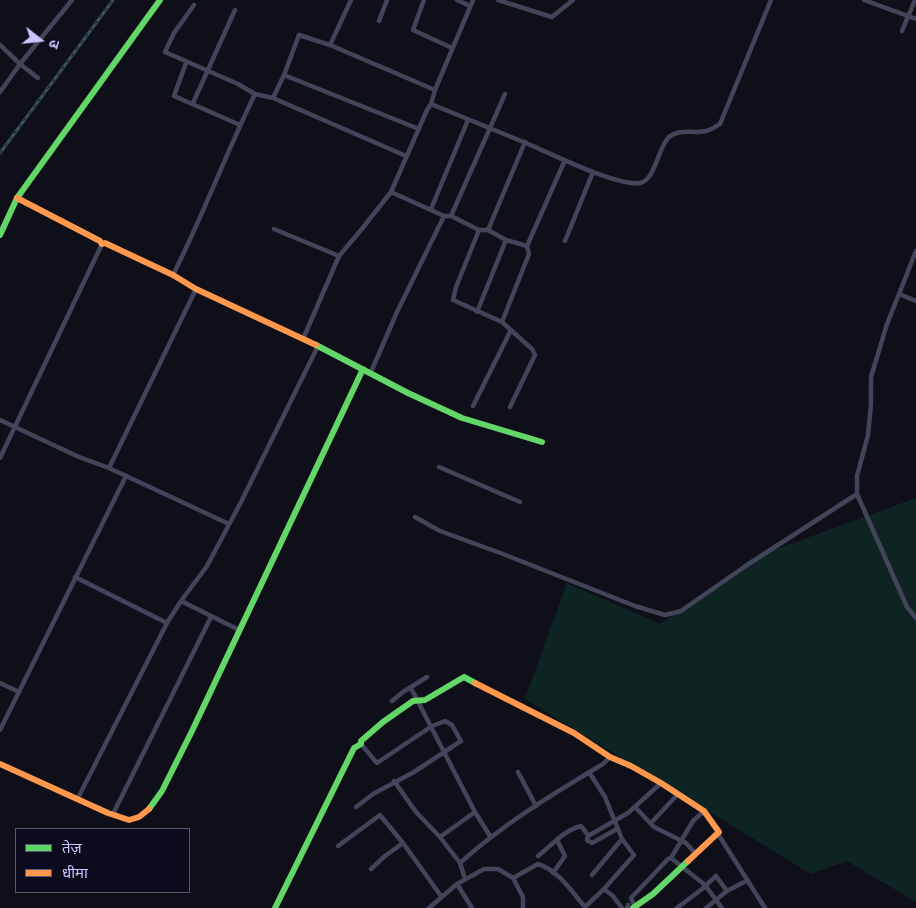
<!DOCTYPE html>
<meta charset="utf-8">
<style>
body{margin:0}
#map{position:relative;width:916px;height:908px;overflow:hidden;background:#0f0f19;font-family:"Titillium Web","Noto Sans Devanagari",sans-serif}
canvas{display:block}
.legend{position:absolute;left:15px;top:828px;width:175px;height:65px;box-sizing:border-box;background:#0b0b1d;border:1px solid #565677;margin:0;padding:6px 9px;list-style:none;font-size:15px;color:#c6c7ff}
.legend li{display:flex;align-items:center;gap:10px;height:25px}
.legend b{width:25px;border:1px solid #565677}
.north{position:absolute;left:15px;top:15px;width:50px;height:50px;-webkit-text-stroke:4px #0b0b1d;paint-order:stroke;rotate:106deg;font-size:14px;font-weight:700;line-height:20px;text-align:center;color:#c6c7ff}
.north::after{content:'';display:block;margin:auto;width:18px;height:22px;background:#c6c7ff;clip-path:polygon(50% 0,100% 100%,50% 72%,0 100%)}
</style>
<div id="map">
<canvas width="916" height="908"></canvas>
<ul class="legend">
<li><b style="height:6px;background:#63d668"></b>तेज़</li>
<li><b style="height:6px;background:#ff974d"></b>धीमा</li>
</ul>
<div class="north">उ</div>
</div>
<script>
const g = document.querySelector('canvas').getContext('2d');
g.lineJoin = 'round';
function fill(path, color) { g.fillStyle = color; g.fill(path, 'evenodd'); }
function strokePath(path, color, width, dash) { g.strokeStyle = color; g.lineWidth = width; g.lineCap = dash ? 'butt' : 'round'; g.setLineDash(dash || []); g.stroke(path); }
const green = new Path2D(`
 M916 498V902L847 861 811 874 525 699 567 583 660 624 763 554Z`);
const street = new Path2D(`
 M424 0 413 30 452 48
 M457 0 470 6
 M498 0 552 17 573 0
 M864 0 916 19
 M379 21 387 0
 M902 31 915 0
 M0 45 20 64 0 92
 M330 45 351 0
 M186 63 174 96 240 125
 M284 75 419 129
 M38 78 20 64 72 0
 M255 94 273 98 406 156
 M273 98 284 75 299 35 330 45 435 90
 M193 103 235 10
 M431 104C463 117 495 130 526 143 549 153 618 187 640 183 655 181 658 147 669 137 679 128 695 134 706 131 711 130 716 126 720 124L771 0
 M391 192 444 216H451L479 230H488L506 240 527 246
 M431 209 468 120
 M451 216 505 94
 M274 229 339 256
 M479 230 456 287 453 300 502 322 532 349 535 355 510 407
 M488 230 525 142
 M565 241 593 172
 M173 275C203 216 226 153 255 94L238 84 165 52 174 33 194 5
 M899 294 916 251
 M916 301 899 294 887 324 871 377V404L868 435 857 476V494L907 607 916 618
 M477 312 506 240
 M502 322 529 254 527 246 565 160
 M303 339 339 256 361 230 391 192 427 110 431 104 435 90 473 0
 M371 372 397 312 444 216
 M473 406 511 330
 M0 420 79 457 109 468 229 524
 M0 458 102 244
 M439 467 520 502
 M109 468 196 289
 M415 517 440 531 503 554 635 606 665 615 681 611 747 565 857 494
 M75 577 167 623
 M181 601 239 630
 M0 683 19 692
 M411 688 475 812 490 836
 M392 701 403 692 427 677
 M0 730 126 476
 M518 772 536 806
 M394 781 416 812 440 837 460 863 465 879
 M78 798 167 623 181 601 207 566 241 502 318 346
 M356 807 373 794 414 772 461 741 452 725 445 721 432 726 377 763 361 744
 M635 807 654 827 686 843 696 854
 M113 814 211 617
 M651 823 678 794
 M617 829 592 843 587 840 588 836 628 813 661 783
 M718 834 765 908
 M440 837 475 812
 M338 846 380 815 403 843 441 896
 M538 856C551 846 564 830 581 826L588 835
 M671 858 705 885 722 908
 M460 863C503 824 553 794 603 764L610 757
 M371 869 385 856 403 843
 M553 873 565 856 557 840
 M592 875 622 839
 M513 878 538 864C558 870 572 892 585 907L604 889 634 855 622 839 605 797 589 772
 M457 884 472 908
 M604 889 613 896 622 908
 M635 907 631 898 668 859 671 858 693 821 704 811
 M429 908 457 884 484 869H498L513 878 523 897V908
 M627 908 628 905
 M677 908 702 889 716 876 727 891
 M706 908 727 891 748 880`);
const fast = new Path2D(`
 M0 235 17 198 160 0
 M316 345 408 393 462 418 542 442
 M149 809 162 791 192 731 363 369
 M275 908 354 748 361 744V741L383 722 413 701 425 700 464 677 475 683
 M633 908 653 894 688 861`);
const slow = new Path2D(`
 M17 198 100 241 102 244 105 243 173 275 196 289 316 345
 M475 683 574 733 610 757 631 766 661 783 704 811 719 832 688 861
 M0 764 108 813 129 820 139 817 149 809`);
const rail = new Path2D(`
 M0 153 113 0`);
fill(green, '#0d2422');
strokePath(street, '#42455a', 4.5);
strokePath(fast, '#63d668', 6);
strokePath(slow, '#ff974d', 6);
strokePath(rail, '#3b5561', 3);
strokePath(rail, '#0b0b1d', 1, [4]);
</script>
